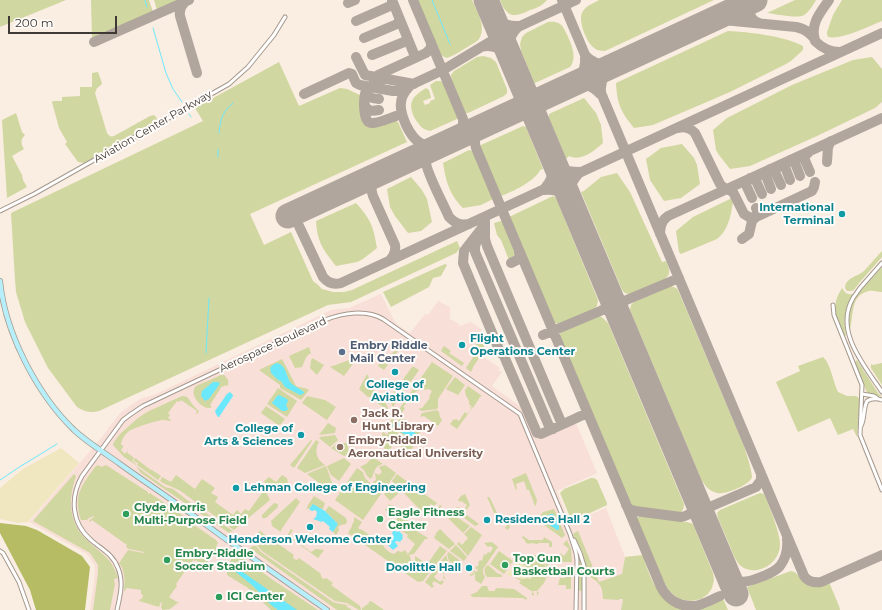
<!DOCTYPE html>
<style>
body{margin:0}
#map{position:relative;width:882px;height:610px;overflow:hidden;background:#faede1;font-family:Montserrat,sans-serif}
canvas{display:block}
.scale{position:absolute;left:8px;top:16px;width:109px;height:18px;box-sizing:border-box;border:2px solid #3e3934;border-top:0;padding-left:5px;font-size:12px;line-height:14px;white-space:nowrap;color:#3e3934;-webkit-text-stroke:3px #fffcfa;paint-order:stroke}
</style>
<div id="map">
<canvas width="882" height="610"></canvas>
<div class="scale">200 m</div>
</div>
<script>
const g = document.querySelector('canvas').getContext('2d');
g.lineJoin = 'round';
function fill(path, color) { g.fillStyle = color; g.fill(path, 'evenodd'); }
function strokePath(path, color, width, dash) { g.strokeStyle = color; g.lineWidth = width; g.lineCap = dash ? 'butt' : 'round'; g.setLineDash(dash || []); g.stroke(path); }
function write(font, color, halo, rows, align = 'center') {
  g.font = font + ' Montserrat,sans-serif'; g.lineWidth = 4; g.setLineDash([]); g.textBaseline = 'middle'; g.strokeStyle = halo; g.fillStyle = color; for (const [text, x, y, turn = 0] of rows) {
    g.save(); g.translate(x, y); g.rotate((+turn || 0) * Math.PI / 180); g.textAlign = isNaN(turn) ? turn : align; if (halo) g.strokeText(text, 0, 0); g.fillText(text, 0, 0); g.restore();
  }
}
const education = new Path2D(`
 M381 294 396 324 410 333 425 314 428 315 438 301 450 307V319L456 322 460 326 471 322 481 329 483 335 484 345 482 356 500 368 498 370 502 372 492 386 525 410 537 439 576 423 597 473 557 491 570 523 606 508 625 557 618 598 623 599 621 610H90L94 582 95 566 87 554 29 522 102 437 120 413 140 399 156 394 331 310 349 308Z`);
const green = new Path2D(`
 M0 0H66L0 27Z
 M91 0H149L153 12 92 38Z
 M154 0H179L157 10Z
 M417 0H472C477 11 487 27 479 39 477 42 472 44 469 46 462 50 455 55 447 58 441 56 439 53 436 48Z
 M500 0H547C542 6 537 8 530 10 514 18 507 18 500 0Z
 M599 0H714L605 51C600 51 596 50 593 47 586 41 577 19 583 11 586 6 594 3 599 0Z
 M795 0H816C813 5 809 12 804 15 798 19 775 14 767 13Z
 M842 0H882V21C869 26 842 40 828 37L827 34V32L833 15Z
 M548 22C554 21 560 22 563 27 569 38 579 57 570 67L535 83 534 82 521 51 520 44 522 37 526 33Z
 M728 31C749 32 784 36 803 46V50L791 61 786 64 730 92 653 125 634 128C621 112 617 104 616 83Z
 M483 56 491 58 496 62 507 89V93L504 96 468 113H466L463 108 452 84 451 75 454 71 477 57Z
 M872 57 882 69V102L875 108 817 136 750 166 730 169 719 155 716 150 713 130 727 118 792 85 853 60Z
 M279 62 299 106 340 88 347 89 362 96C361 107 358 126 373 127L394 120 398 122 407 142 250 214 264 245 291 232 313 281 318 285 322 289 333 292H344L352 290 457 241 460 248 456 253 351 302 328 305 99 411C90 413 85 412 77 407L48 368 25 322 16 292 15 280 11 213 203 121 195 108Z
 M98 72 102 83 101 85 97 88 95 93 107 133C109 136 111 137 114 136L150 116 154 115 156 117 157 119 155 123 84 163 78 162 65 144 67 142 59 128 52 102 53 101H62V97L80 96V87H92V73Z
 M436 81H441L444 84 458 114V117L457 119 430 131C426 130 421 128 419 124 414 119 409 108 412 101 415 95 421 91 426 88L429 90 431 97V98L423 101 425 105 430 103V101L435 99 430 85Z
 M584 98 596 113 601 125 603 143C594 151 581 162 569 156L566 159 549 118V114Z
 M16 113 22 132 25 135C20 140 21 144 24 149L12 156 22 175 23 180 27 187 7 198 2 120Z
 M523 126 526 127 543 169 540 170C537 180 510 193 501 196L499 195 480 150V146L481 145Z
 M682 144 694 158 697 165 700 184 681 198 664 201 650 180 646 159 661 148Z
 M469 150 472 151 474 154 493 199 481 205 463 208C449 194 446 181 443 163Z
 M617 173 630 192 662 262 666 261C669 268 672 273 665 279L629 294 625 293 622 290 581 192 584 191 585 190 601 177Z
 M411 177 422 190 427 199 432 222 421 231 408 233 395 216 390 207 387 189Z
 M553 196 556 198 598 300 597 306 594 310 561 324 555 323 551 319 510 221 509 217Z
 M734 197C731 212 730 229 717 239L681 254 679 252 676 231 693 217Z
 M356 203C371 220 373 225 377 248L363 259 357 262 336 266C324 251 317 242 316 221Z
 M501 221 504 224 514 249 515 252 514 256 509 260 501 240 497 235 494 223Z
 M882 251V257L859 283 854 290 851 291H847L845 288C846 277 857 277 864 271Z
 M445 264 447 265 441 276 433 278 429 287 391 307 383 292Z
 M882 267V292C878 292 873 290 869 291 850 295 854 315 850 329 841 307 869 282 882 267Z
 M671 286 676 288 678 290 744 446C746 453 752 470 752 477 750 485 725 495 717 493 709 491 705 486 701 479L630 310 631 305 634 302Z
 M842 288C845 293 847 295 853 294 845 308 843 319 846 335L845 336C836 317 830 307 842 288Z
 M600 316 604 319 608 323 684 504C684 509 682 513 677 514L635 508 632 507 630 505 560 339V334L563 330 596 317Z
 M480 339 484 343V353L482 356 481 355 473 367V368L471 372 466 368 477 351 473 348Z
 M402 345 384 370 378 366 379 364Z
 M444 346 451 351 449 353 464 363 462 366 441 351Z
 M309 347 311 353C305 356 305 361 302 367L295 368 289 356Z
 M823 357C831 364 833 382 838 392L847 396H856L859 398 860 403 857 437 853 429 838 435 830 418 798 432 776 382 800 371 798 366Z
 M312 358 324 365 317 375 310 368 311 361Z
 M282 359 296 386C300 388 305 387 309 390L301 400 280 388V385L259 370Z
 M352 359 355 361 344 376 330 367Z
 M857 360 878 393 882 397 868 394 867 393 855 362Z
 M432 362 453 376 438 399V407L437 409 422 411 418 409 422 408 430 398 429 397 432 391 429 389 422 390 416 385Z
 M882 363V385L871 368V364L873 365Z
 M412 367H414L419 370 393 407 387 395 388 393 392 395Z
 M367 374 372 384 374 391V393L376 394 384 396 386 400 385 401 388 409H387L377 403 375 397H368L359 389Z
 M221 375H224L226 377V378L228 379C228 382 229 384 227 386L225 385 224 387 222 386 210 405 212 407C203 412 189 395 195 387 198 384 206 382 210 380H211L212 379Z
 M455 377 465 385 458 395C453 392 451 392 446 389Z
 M468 386 482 396 480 397 473 408 469 404V401C467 397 465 395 465 390Z
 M278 388 297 401 287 417 267 404Z
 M413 389 415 390 417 389 419 390 415 392 403 407 405 408 401 414 395 415Z
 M182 396C190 396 189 402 194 406 195 408 198 410 199 411L197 414H196L197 411 181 400 179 402 177 401 168 413 170 415 168 418 171 420 170 421C168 421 166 420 164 420 158 420 132 428 128 432 124 435 121 441 121 445H123V447L121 450 125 454 128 450 127 453 129 454 131 452 129 454 134 458 132 461 136 464V465L124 457 113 445 114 442 120 434 138 418 147 412Z
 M307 396 325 400 336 407 327 420 302 403Z
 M266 406 285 419 281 424 278 425 261 413Z
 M469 406 472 408 457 429 450 424 454 419 455 420 456 419 459 421 465 412 467 414 471 409Z
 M437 410 439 412 440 417 442 420 438 426 424 416 420 417 422 413Z
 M399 418H402L407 422 406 423 420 432 419 434 423 437V438L420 442 418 441 416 444 388 424 391 420 393 419 394 420H399Z
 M328 423 336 428 335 433 319 435Z
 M387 425 404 437 391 436 383 438 382 434 383 432 387 435 388 434V432L384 430Z
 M335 435 338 440 330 447 319 438 320 437Z
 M391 437 404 438 399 445 394 443 387 454 383 455V452H385V449L384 448V439Z
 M405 438 415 444 409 453 401 448 402 446 400 445Z
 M311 440 312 441 294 468 290 465Z
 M316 440 319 442C314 451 316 459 325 465L305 473 297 468Z
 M339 442 342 443H347L350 454 344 456 331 448Z
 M373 457 383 464C373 467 376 471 371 479L367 476 364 470 360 467 366 464Z
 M135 458 151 470H152L161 476 158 480 137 465 138 463 133 461Z
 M344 458 351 464 339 481 331 475 327 466Z
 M98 465 101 467 104 466 106 465 148 492V494L150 493 185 517 184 518 216 540 218 543 216 547 217 549 218 550 217 551H216V552L210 559 200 571 197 569 200 563 196 560 195 561 193 560 176 584 177 586 169 597 177 602H179L170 609 162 610V608H161L162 603 161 602 159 607 139 601 140 599H142L143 595 141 594V590L126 588 125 591H124C125 581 125 570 119 563L128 550 143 553 144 552 129 549 126 547 127 545 92 520 90 522 89 521 91 519 94 517V516L89 518 87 520H81C73 496 81 486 95 467Z
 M385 465 396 473 382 493 373 482 376 480 375 473 379 475 382 472 379 467Z
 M136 466 165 487 173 489 191 503 233 531 230 532 229 533 141 473Z
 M326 466 334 488 331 492 307 474Z
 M357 468 363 472 365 478 381 494 363 520 335 500Z
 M526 473 537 500 536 505 535 506 529 490H527L524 481 516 484 517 489 516 490 512 479Z
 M74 474 76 476C68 499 68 523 88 541 103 556 111 556 118 578L114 579 115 584 110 610H93L98 573V565L90 553 33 521Z
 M397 474 409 483 401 490 392 481Z
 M176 475 195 489 202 479 215 488 211 493 218 497 215 502 233 515 237 510 241 514 245 509 249 511 262 493 258 490 266 492 270 500 234 530 182 492C175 487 167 486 160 481L162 477 171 482Z
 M282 475 287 478 288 483 281 489H275L267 487 264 481 269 477 276 482Z
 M591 478H594L597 480 607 503V505L577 519 572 518 570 517 560 493 564 489Z
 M391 483 400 492 390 501 384 494Z
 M410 484 437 503 434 506 431 504 428 508 430 510 425 515 402 491Z
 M760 493 764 494C769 505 780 533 780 544 780 557 770 568 757 570 751 571 742 569 738 563 735 559 733 554 731 549 727 539 722 528 718 518L717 513 720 510Z
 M465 494 470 505 464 513 479 524 475 526 455 511 456 507 458 508 459 507 464 510 467 505 461 501 460 502 458 500 461 496Z
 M314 496 325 503 323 509 311 506 309 509 308 508 306 511 308 505Z
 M487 497H489L490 498 498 515 508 523 510 527 508 530 505 528 507 525 496 517 494 513Z
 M296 498 300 502 281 530V532L272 526 271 521Z
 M274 503 278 504V507L266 518H262V515Z
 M389 504 391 506 392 505 406 519 405 522 407 520 418 531 416 534 418 532 428 538 427 539H425L414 554 409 555 407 552 409 553 415 544 407 537 408 535 402 531V530L399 527H397L398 524 396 521 397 518 396 517 385 510Z
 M440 505 442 506 440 508 444 512 446 510 470 526 463 533 438 508Z
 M329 506 346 518 347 521 346 524 341 525 338 527 339 530 336 535 333 532 338 524 325 511Z
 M554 509 565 535 562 538 537 520 543 512Z
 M640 516 687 522 693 524 713 573 714 580 712 588 708 594 701 599 691 601 679 599 669 591 657 569 636 521V518Z
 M354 517 362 522 358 528 361 530V529L372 537V538L374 540 377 538H380C382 545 386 552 394 554L398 551 402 552 405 550 406 551 407 554 410 556 411 561 415 560V556L433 568 423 581 418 582 348 533 352 526V525L354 521Z
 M471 527 482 535 468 556 457 544 459 542 462 545 468 538 464 534Z
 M291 529 293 530 289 536 311 552 316 549 324 550 318 558 289 537 288 534Z
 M440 529 455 544 449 549 434 538 436 534V533Z
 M260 531 294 555 293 557 294 559 297 560 299 558 320 573 322 578 324 579 326 578 333 583 331 585 360 606 361 610H359L347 603 335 601 262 551 256 544H249L251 538Z
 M578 531 599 582 622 574 625 557 643 555C650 580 662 610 694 609 697 609 700 609 703 609 710 607 717 602 723 599L728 610H621L623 599H619V600L603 599C603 584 598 582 586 574L585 563 582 551 573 535 574 533Z
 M523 536 529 540H543L544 537 552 542V547H549V543H538V544L530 543V544L526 543 524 539 522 538Z
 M567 540 571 549 572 562H560V553L564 556 569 549 563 544Z
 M492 542 498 547 483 569V573L485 577 481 584 475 580V573H474V575L470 576H469L471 574H472L474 572 473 570 477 572 478 570 475 568 476 566 477 567 479 564 478 563 480 560 482 561 484 554 486 555 488 552 490 553 493 548 490 546 488 547 484 543Z
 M456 545 467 557 464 561 450 551Z
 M253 546H256L261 552 333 602C341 605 346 603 353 608L348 605 346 606 352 610H337L251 549 250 548Z
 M440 546 447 551 434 567 428 563Z
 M499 551 513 561 504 574 490 564Z
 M449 552 463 563 459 568 449 561 447 554Z
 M578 554C584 564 582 579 582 590L580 591 578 590Z
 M446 555 449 564C447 569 441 574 446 580L443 578 444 574 439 571 434 577 440 582 442 580 444 582 441 585 434 581 432 584 434 586 432 588 425 582Z
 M524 555H545V579L547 576 546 572V555H551V557H548V575L544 583 537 591 539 593 537 596V591H533L534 596 531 594 533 592 519 583 521 581 514 577 522 579 527 578 531 579 529 569 518 561Z
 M232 556 238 557 240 556 273 580 318 610H271L248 588 227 575V568L231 560V557Z
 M488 565 497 573 502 575V577H487C484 573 483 568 488 565Z
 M791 571C796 572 797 574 800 578 808 589 819 587 829 582L839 606 840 610H756L747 587Z
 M570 574H571V589H566V585H558L560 578H565V576H570Z
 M482 586H487L489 591H495V589L497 588 514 589 527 598 526 600 523 598 473 597 470 595 477 592Z
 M370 601H371L384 610H362V608L368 604Z`);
const forest = new Path2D(`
 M0 523 26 526 37 530 82 556 90 567 85 610H36L30 590 0 533Z`);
const sand = new Path2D(`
 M61 448 79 463 28 522 18 523 0 519V488L23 469Z
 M518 561 524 565 523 567 529 569V575H531V579L528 578 522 579 518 577 508 576 507 572 512 570 514 565Z`);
const water = new Path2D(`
 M277 363C286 365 286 375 290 382 294 387 300 388 304 392V393L301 395 298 394 285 387 281 381 278 380 271 373 270 368 274 364Z
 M213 382H217L220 383 219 385 209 399 205 401 201 396 202 391Z
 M230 392 233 395V396L219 417H218L216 414 215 411 227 394Z
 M279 395 287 399 288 401 286 405 288 409 286 411H282L272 403 277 396Z
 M394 422H399L421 437 419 440 414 439 413 440 392 426Z
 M313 504 325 511 338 524 333 532 329 529 330 527 323 521 322 522 313 519 316 517 317 512 315 510 312 511 309 509Z
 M551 514H553C557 518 560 525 559 530H557L545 522 544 519 546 516Z
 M394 530 397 532 399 531 403 535 402 536 403 538 400 542 397 541 395 542 398 546 393 550 384 541 388 537 392 539 394 537 392 533Z
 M234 566 297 610H278L271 605 253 586 232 569V567Z`);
const stream = new Path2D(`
 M145 0 147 7
 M432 0 450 44
 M153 28 166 73 173 89 182 102
 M189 114 191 117
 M219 133C221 118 221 114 233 103
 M218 157V149
 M206 353 209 298
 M0 480 21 466 57 444`);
const taxiway = new Path2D(`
 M392 0 414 54V57L412 59
 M413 0 463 119C464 129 460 135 452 140
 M562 0 804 576C808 582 814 583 821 582L882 555
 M756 0C747 8 748 19 759 23
 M185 2C181 6 179 10 180 16L197 73
 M348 3 355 0
 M489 6C495 19 503 27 518 26
 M713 19 796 27C805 29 812 33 816 42
 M356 21 390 6 392 4V1
 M364 38 397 24 399 22V18
 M815 40C810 24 820 13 829 0
 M815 41C822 48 830 52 840 52
 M94 42 189 0
 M481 47C493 44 503 49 510 59
 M372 55 404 42 407 39V36
 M585 55C593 64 603 66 614 65
 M356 57 365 75 414 84
 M512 62C507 49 507 37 518 27
 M378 75 426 53 431 48V42
 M387 79C383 80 370 85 367 89 363 95 362 122 371 123 377 124 390 118 396 116
 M572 84C581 77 586 70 585 58
 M571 85C583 83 592 85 600 94
 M409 87C397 99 400 111 406 125 410 133 414 140 422 144 430 147 437 145 444 143
 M367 89C366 98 371 98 379 99
 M601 91C600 80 605 72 614 65
 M304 94 349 73 352 74 356 83 360 85 393 91H398L443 70 503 34 576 0
 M365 105C367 112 373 111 379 110
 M483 125C476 132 473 139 476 148L661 587C668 601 683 609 699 605 706 603 713 599 720 596
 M678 128C685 126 690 128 695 133L720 184 723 187 733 192 744 214 749 217 754 218 812 191 814 187 815 182
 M434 148C430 152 426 156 426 162 426 172 444 205 449 217 455 223 460 226 469 224
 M809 152 806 155 804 158 810 172
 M799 156 796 159 795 163 800 176
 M554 160C554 161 556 164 557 166 563 171 574 172 581 172
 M790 160 786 164 785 167 790 180
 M827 162 828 147 831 141
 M780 165 777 168 775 172 781 185
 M770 169 767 173 766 176 771 189
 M386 170C376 178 368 181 373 196L395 245C396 251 394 256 389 261
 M761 174 757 177 756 181 762 194
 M750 178 747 182 746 185 752 198
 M545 188C553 179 555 170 553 158
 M544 190C555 189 562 192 570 198
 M570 198C567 189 573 180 579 173
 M485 221 482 228 464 251 463 263 500 352 504 356 537 433 541 434 570 421 585 414 586 411
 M485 222V239L487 246 561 422 563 423H566
 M299 226 323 277C328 283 334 285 341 283L882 33
 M660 234C660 226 662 220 668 216L882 118
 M479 236 475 246V252L549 426 550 428 553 429
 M742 239 749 234 752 221 757 216 758 214 756 208
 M511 263C516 261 521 259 519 252
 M602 310C613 308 617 314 622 322
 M603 310C611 304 610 298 608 289
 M543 335 679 278
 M695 497C699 504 704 508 712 506L756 487 761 480V473
 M626 505 629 509 635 511 681 517C693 515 696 508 695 497
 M727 572C735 586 749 582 761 577 768 574 775 572 780 566 786 558 788 548 787 539`);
const runway = new Path2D(`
 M486 0 736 594
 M288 216 755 0`);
const street = new Path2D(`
 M0 211 34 194 103 155 229 84 248 67 274 35 285 17
 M882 263C875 271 867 280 860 288 858 291 855 295 853 298 834 331 864 365 882 392
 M833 305 834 315 862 385 860 435 882 490
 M862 394 874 396 878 399
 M861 426C865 418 863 409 867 401 872 398 876 398 882 400
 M574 540 580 553 584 566V610
 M0 551 3 553 19 582 29 610
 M117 610C120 596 124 582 118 568 113 554 101 549 91 540 71 523 70 497 82 476L123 420 131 414 143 406 325 320C343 313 366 309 383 319L520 414 570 534 576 553 577 560 576 610`);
const secondary = new Path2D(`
 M0 281C5 333 37 394 74 430 88 443 105 453 120 464 142 480 165 495 187 511 203 522 219 535 236 546 266 568 297 589 327 610`);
const markers = [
 [842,214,4,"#0f9aa8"],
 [462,345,4,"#0f9aa8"],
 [342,352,4,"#5c6f8a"],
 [395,372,4,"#0f9aa8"],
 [354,420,4,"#8d6e63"],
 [301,435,4,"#0f9aa8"],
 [340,447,4,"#8d6e63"],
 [236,488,4,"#0f9aa8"],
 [126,514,4,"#2e9e5b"],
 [380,519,4,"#2e9e5b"],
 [487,520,4,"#0f9aa8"],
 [310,527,4,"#0f9aa8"],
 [167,560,4,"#2e9e5b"],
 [505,565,4,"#2e9e5b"],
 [469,568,4,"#0f9aa8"],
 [219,597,4,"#2e9e5b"]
];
const streetNames = [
 ["Aviation Center Parkway",153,127,-30],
 ["Aerospace Boulevard",273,345,-25]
];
const cultureNames = [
 ["International",834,208],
 ["Terminal",834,221],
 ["Flight",470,339,"left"],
 ["Operations Center",470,352,"left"],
 ["College of",395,385,"center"],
 ["Aviation",395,398,"center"],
 ["College of",293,429],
 ["Arts & Sciences",293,442],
 ["Lehman College of Engineering",244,488,"left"],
 ["Residence Hall 2",495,520,"left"],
 ["Henderson Welcome Center",310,540,"center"],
 ["Doolittle Hall",461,568]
];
const serviceNames = [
 ["Embry Riddle",350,346],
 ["Mail Center",350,359]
];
const educationNames = [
 ["Jack R.",362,414],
 ["Hunt Library",362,427],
 ["Embry-Riddle",348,441],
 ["Aeronautical University",348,454]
];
const leisureNames = [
 ["Clyde Morris",134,508],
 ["Multi-Purpose Field",134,521],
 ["Eagle Fitness",388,513],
 ["Center",388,526],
 ["Embry-Riddle",175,554],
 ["Soccer Stadium",175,567],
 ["Top Gun",513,559],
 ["Basketball Courts",513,572],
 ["ICI Center",227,597]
];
fill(education, '#f8dfd7');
fill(green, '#d1d7a0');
fill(forest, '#b5bc63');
fill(sand, '#f0e6c0');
fill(water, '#6ce8fc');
strokePath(stream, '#6ce8fc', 1);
strokePath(taxiway, '#b0a69d', 10);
strokePath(runway, '#b0a69d', 25);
strokePath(street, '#a5998e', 5);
strokePath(secondary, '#a5998e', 6);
strokePath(street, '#fff', 3);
strokePath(secondary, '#b6effa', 4.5);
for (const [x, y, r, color] of markers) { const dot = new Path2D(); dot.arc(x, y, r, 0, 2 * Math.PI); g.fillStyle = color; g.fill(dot); strokePath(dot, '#fffcfa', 1.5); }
write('11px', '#3e3934', '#fffcfa', streetNames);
write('bold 11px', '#0d838f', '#fffcfa', cultureNames, 'right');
write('bold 11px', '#4e5e75', '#fffcfa', serviceNames, 'left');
write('bold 11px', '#785e54', '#fffcfa', educationNames, 'left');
write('bold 11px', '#27864d', '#fffcfa', leisureNames, 'left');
</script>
